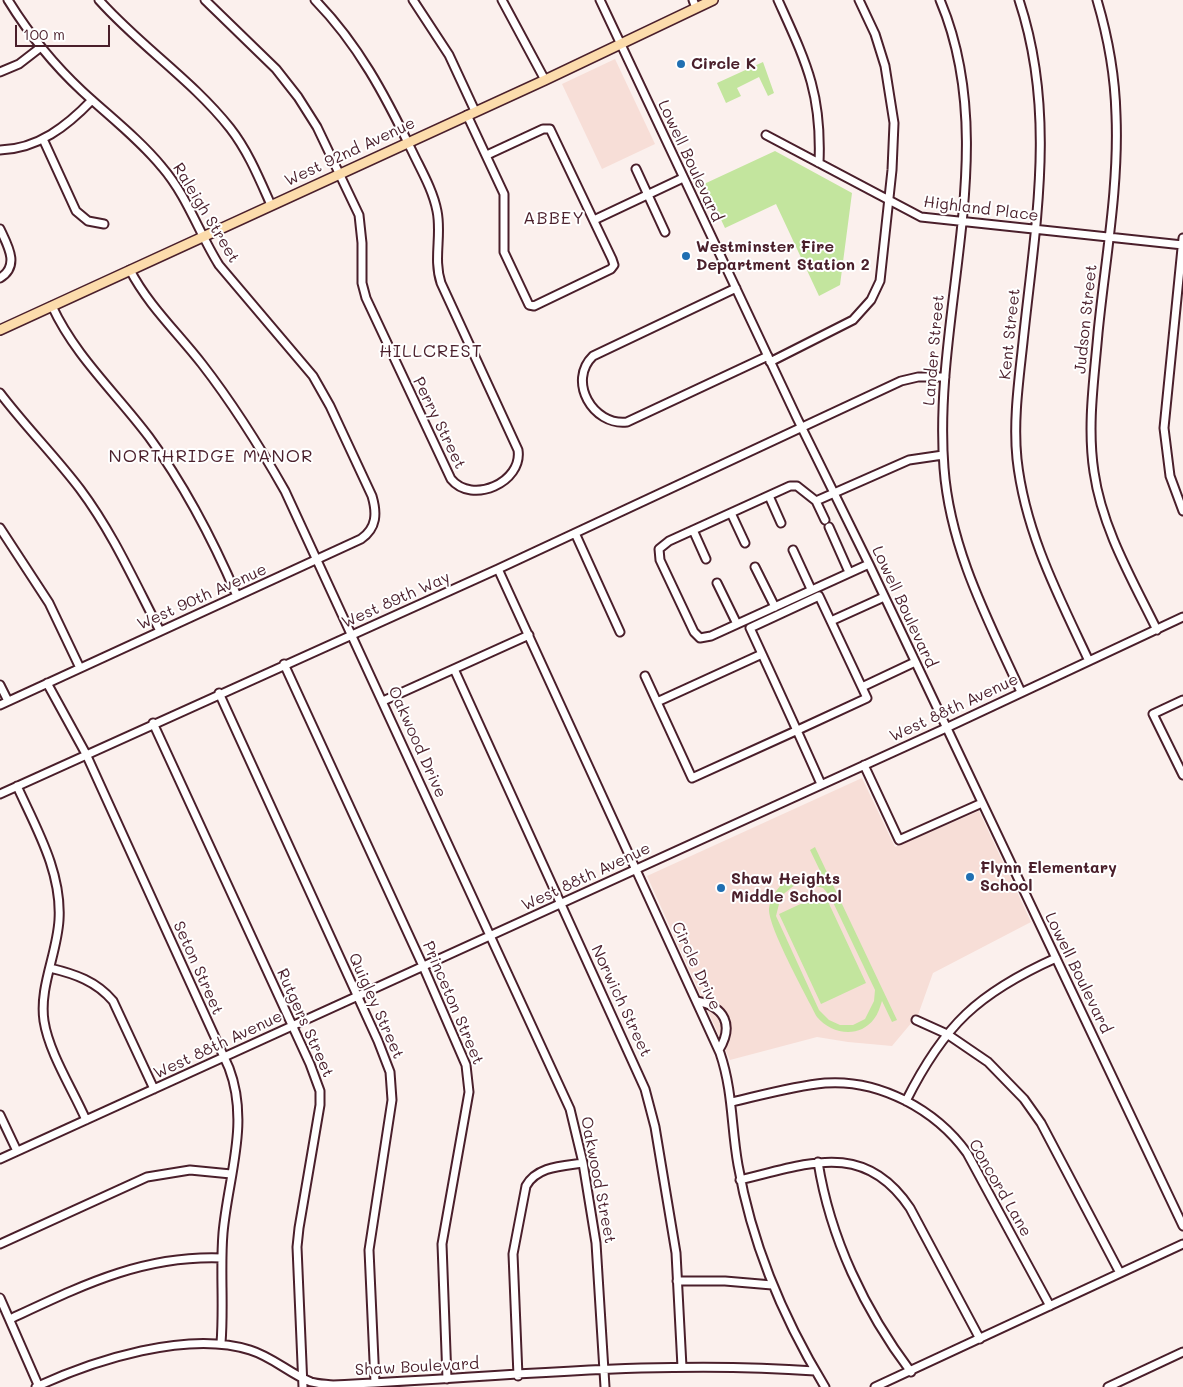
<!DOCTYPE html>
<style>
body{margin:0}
#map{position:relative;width:1183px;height:1387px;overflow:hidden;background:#fbf0ed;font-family:Mali,sans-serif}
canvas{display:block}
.scale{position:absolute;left:15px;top:25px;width:95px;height:22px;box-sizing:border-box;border:2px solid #4a1f2b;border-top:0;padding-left:6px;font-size:15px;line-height:18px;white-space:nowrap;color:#4a1f2b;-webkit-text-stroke:4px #fff;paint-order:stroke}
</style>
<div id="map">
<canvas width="1183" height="1387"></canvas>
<div class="scale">100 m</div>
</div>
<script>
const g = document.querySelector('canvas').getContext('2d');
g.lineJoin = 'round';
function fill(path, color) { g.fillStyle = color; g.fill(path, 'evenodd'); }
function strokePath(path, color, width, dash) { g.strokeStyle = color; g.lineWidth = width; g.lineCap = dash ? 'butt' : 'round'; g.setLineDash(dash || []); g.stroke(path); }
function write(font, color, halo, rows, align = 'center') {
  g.font = font + ' Mali,sans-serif'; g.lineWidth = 4; g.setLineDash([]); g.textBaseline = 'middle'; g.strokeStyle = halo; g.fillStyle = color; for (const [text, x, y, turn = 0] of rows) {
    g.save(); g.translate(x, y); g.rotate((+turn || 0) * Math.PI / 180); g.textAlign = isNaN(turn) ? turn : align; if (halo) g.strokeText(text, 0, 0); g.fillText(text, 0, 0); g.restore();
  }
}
const built = new Path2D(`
 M615 59 655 144 602 169 562 84Z
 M862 778 895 847 979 811 1031 922 933 973 918 1015 892 1046 848 1042 817 1037 730 1060 647 876Z`);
const green = new Path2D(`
 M763 62 774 93 768 96 759 77 737 88 741 96 726 103 717 83Z
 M775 151 852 193 840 285 819 296 776 204 725 228 704 184Z
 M815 847 897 1020 892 1022 882 1001C880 1007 878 1014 874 1019 859 1039 831 1034 817 1017 807 997 768 927 769 909 770 899 775 892 781 885 793 873 809 875 824 879L810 850ZM805 883 823 888 830 896 875 990 874 1001 865 1019 853 1025H840L829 1020 819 1010 776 916 781 896 796 884Z
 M824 893 866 983 821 1004 779 914Z`);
const minor = new Path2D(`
 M99 0C140 46 192 80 230 128 248 151 259 178 271 205
 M205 0 276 69 298 97 317 127 359 215 362 243V283L366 298 451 479C472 505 523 482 518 450L441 283C433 259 442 235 437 211 433 190 421 170 412 151 385 95 358 44 315 0
 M413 0 449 55 475 111
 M502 0 545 80
 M600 0 797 418 869 564 1183 1226
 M693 0 696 8
 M778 0C806 62 822 93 819 163
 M940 0C1003 148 932 314 944 468 950 549 988 620 1021 692
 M1019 0C1057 114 1035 226 1023 342 1019 380 1013 420 1017 459 1025 532 1058 595 1089 661
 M1097 0C1108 37 1115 76 1116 115 1119 188 1105 261 1098 333 1094 380 1087 426 1094 472 1102 528 1132 579 1157 630
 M0 72 19 64 41 47
 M467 115 504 194V252L529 305 534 306 611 269 614 265 612 259 550 129H543L487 155
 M766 135 921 217 1183 245
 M43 139 76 211 88 221 104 224
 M0 150C38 149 67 126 92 100
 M636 169 665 232
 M594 220 683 178
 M0 229C8 246 20 266 0 278
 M1183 238 1164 428 1170 476 1183 511
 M130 270C148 305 178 333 202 364 233 404 260 447 285 491L570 1109 583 1163 596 1243 605 1387
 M736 288 593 356C567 381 593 426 627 422L768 356
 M52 306C75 356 116 393 149 437 185 486 213 540 237 596
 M770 362 853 320 871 300 880 281 892 170 894 123 885 66 875 34 859 0
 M0 393C25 426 55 456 80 489 113 533 135 583 160 631
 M769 496 781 523
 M816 501 825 520
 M731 513 745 543
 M829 527 849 572
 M0 528 49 603 80 668
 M693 530 706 559
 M575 533 620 632
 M793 550 811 589
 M869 564 711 636 700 638 694 632 660 560 659 549 669 541 790 486H797L816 501 909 460 943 455
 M755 567 775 607
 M498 569 720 1053C733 1091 731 1126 738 1165 752 1245 783 1318 825 1387
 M717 583 737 624
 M831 621 884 597
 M284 664 423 966 466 1065 469 1092 442 1244 447 1379
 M454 669 645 1089 655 1127 676 1253 682 1367
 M645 676 692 778C750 752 809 725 867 698L819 596 750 628C774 680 798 732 821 784
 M47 683 86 754 229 1068C250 1123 228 1177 223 1233 220 1269 224 1306 221 1343
 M0 685 8 701
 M862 687 915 662
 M219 693 378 1041 390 1072 392 1100 369 1250 375 1383
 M1183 700 1153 714 1183 775
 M383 701 529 635
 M657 702 762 654
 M0 705 361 539C377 528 377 513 372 496L330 406 313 376 219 265C199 233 187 196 162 167 139 139 109 116 82 91 53 64 29 34 8 0
 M153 723 310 1064 320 1091V1105L299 1228 297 1247 303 1387
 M864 765 899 840 982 803
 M17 786C36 828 62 872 59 920 57 954 39 987 44 1021 49 1053 73 1090 86 1120
 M0 794 498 569 901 381 918 377H945
 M50 968C75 974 96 981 113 1001L154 1089
 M697 1001C725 1007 734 1025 719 1050
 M916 1020 947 1034 988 1062 1024 1099 1041 1123 1120 1273
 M906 1101C944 1025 978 993 1056 958
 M732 1102C762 1095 794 1086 825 1083 880 1079 936 1110 967 1153L1050 1306
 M0 1115 17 1151
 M0 1159 946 728 1183 617
 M818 1162C830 1238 865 1311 911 1372
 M740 1180C807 1164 864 1139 910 1208L980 1339
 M0 1244 147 1177 190 1170 231 1174
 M677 1281H725L772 1285
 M0 1298 39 1387
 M10 1319C81 1286 142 1255 222 1258
 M518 1376 513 1254 526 1186C537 1166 563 1166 583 1163
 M36 1387C94 1360 188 1330 250 1350 273 1357 290 1374 311 1382 318 1384 326 1384 333 1385 493 1378 655 1359 815 1371
 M875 1387 1183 1244
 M1108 1387 1183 1352`);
const major = new Path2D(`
 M0 330 545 80 713 0`);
const markers = [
 [681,64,5,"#1f6fb2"],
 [686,256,5,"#1f6fb2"],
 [970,877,5,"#1f6fb2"],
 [721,888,5,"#1f6fb2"]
];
const poiNames = [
 ["Circle K",691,64],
 ["Westminster Fire",696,247],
 ["Department Station 2",696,265],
 ["Flynn Elementary",980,868],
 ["School",980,886],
 ["Shaw Heights",731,879],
 ["Middle School",731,897]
];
const streetNames = [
 ["West 92nd Avenue",350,152,-25],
 ["Lowell Boulevard",690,161,65],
 ["Highland Place",981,209,7],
 ["Raleigh Street",206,213,59],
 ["Judson Street",1086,319,-84],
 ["Kent Street",1010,334,-84],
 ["Lander Street",934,350,-85],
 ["Perry Street",439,423,64],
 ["West 90th Avenue",202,597,-24],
 ["West 89th Way",396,600,-24],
 ["Lowell Boulevard",904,607,65],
 ["West 88th Avenue",954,708,-25],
 ["Oakwood Drive",417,742,66],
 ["West 88th Avenue",586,877,-25],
 ["Circle Drive",696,966,65],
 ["Seton Street",198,968,66],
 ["Lowell Boulevard",1078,973,64],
 ["Norwich Street",621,1001,65],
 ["Princeton Street",453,1003,67],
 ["Quigley Street",376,1006,66],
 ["Rutgers Street",305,1023,66],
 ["West 88th Avenue",218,1045,-25],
 ["Oakwood Street",598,1180,79],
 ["Concord Lane",1000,1188,60],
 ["Shaw Boulevard",417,1367,-3]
];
const neighbourhoodNames = [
 ["ABBEY",554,218],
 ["HILLCREST",431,351],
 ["NORTHRIDGE MANOR",211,456]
];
fill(built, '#f7ded7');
fill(green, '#c3e59e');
strokePath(minor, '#4a1f2b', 11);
strokePath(major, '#4a1f2b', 12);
strokePath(minor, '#fff', 7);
strokePath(major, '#fcdcac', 9);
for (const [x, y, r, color] of markers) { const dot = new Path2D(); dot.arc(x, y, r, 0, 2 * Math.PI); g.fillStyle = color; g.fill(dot); strokePath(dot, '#fff', 2); }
write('bold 16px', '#4a1f2b', '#fff', poiNames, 'left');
write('16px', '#4a1f2b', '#fff', streetNames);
g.letterSpacing = '1px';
write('18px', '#4a1f2b', '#fff', neighbourhoodNames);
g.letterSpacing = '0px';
</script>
